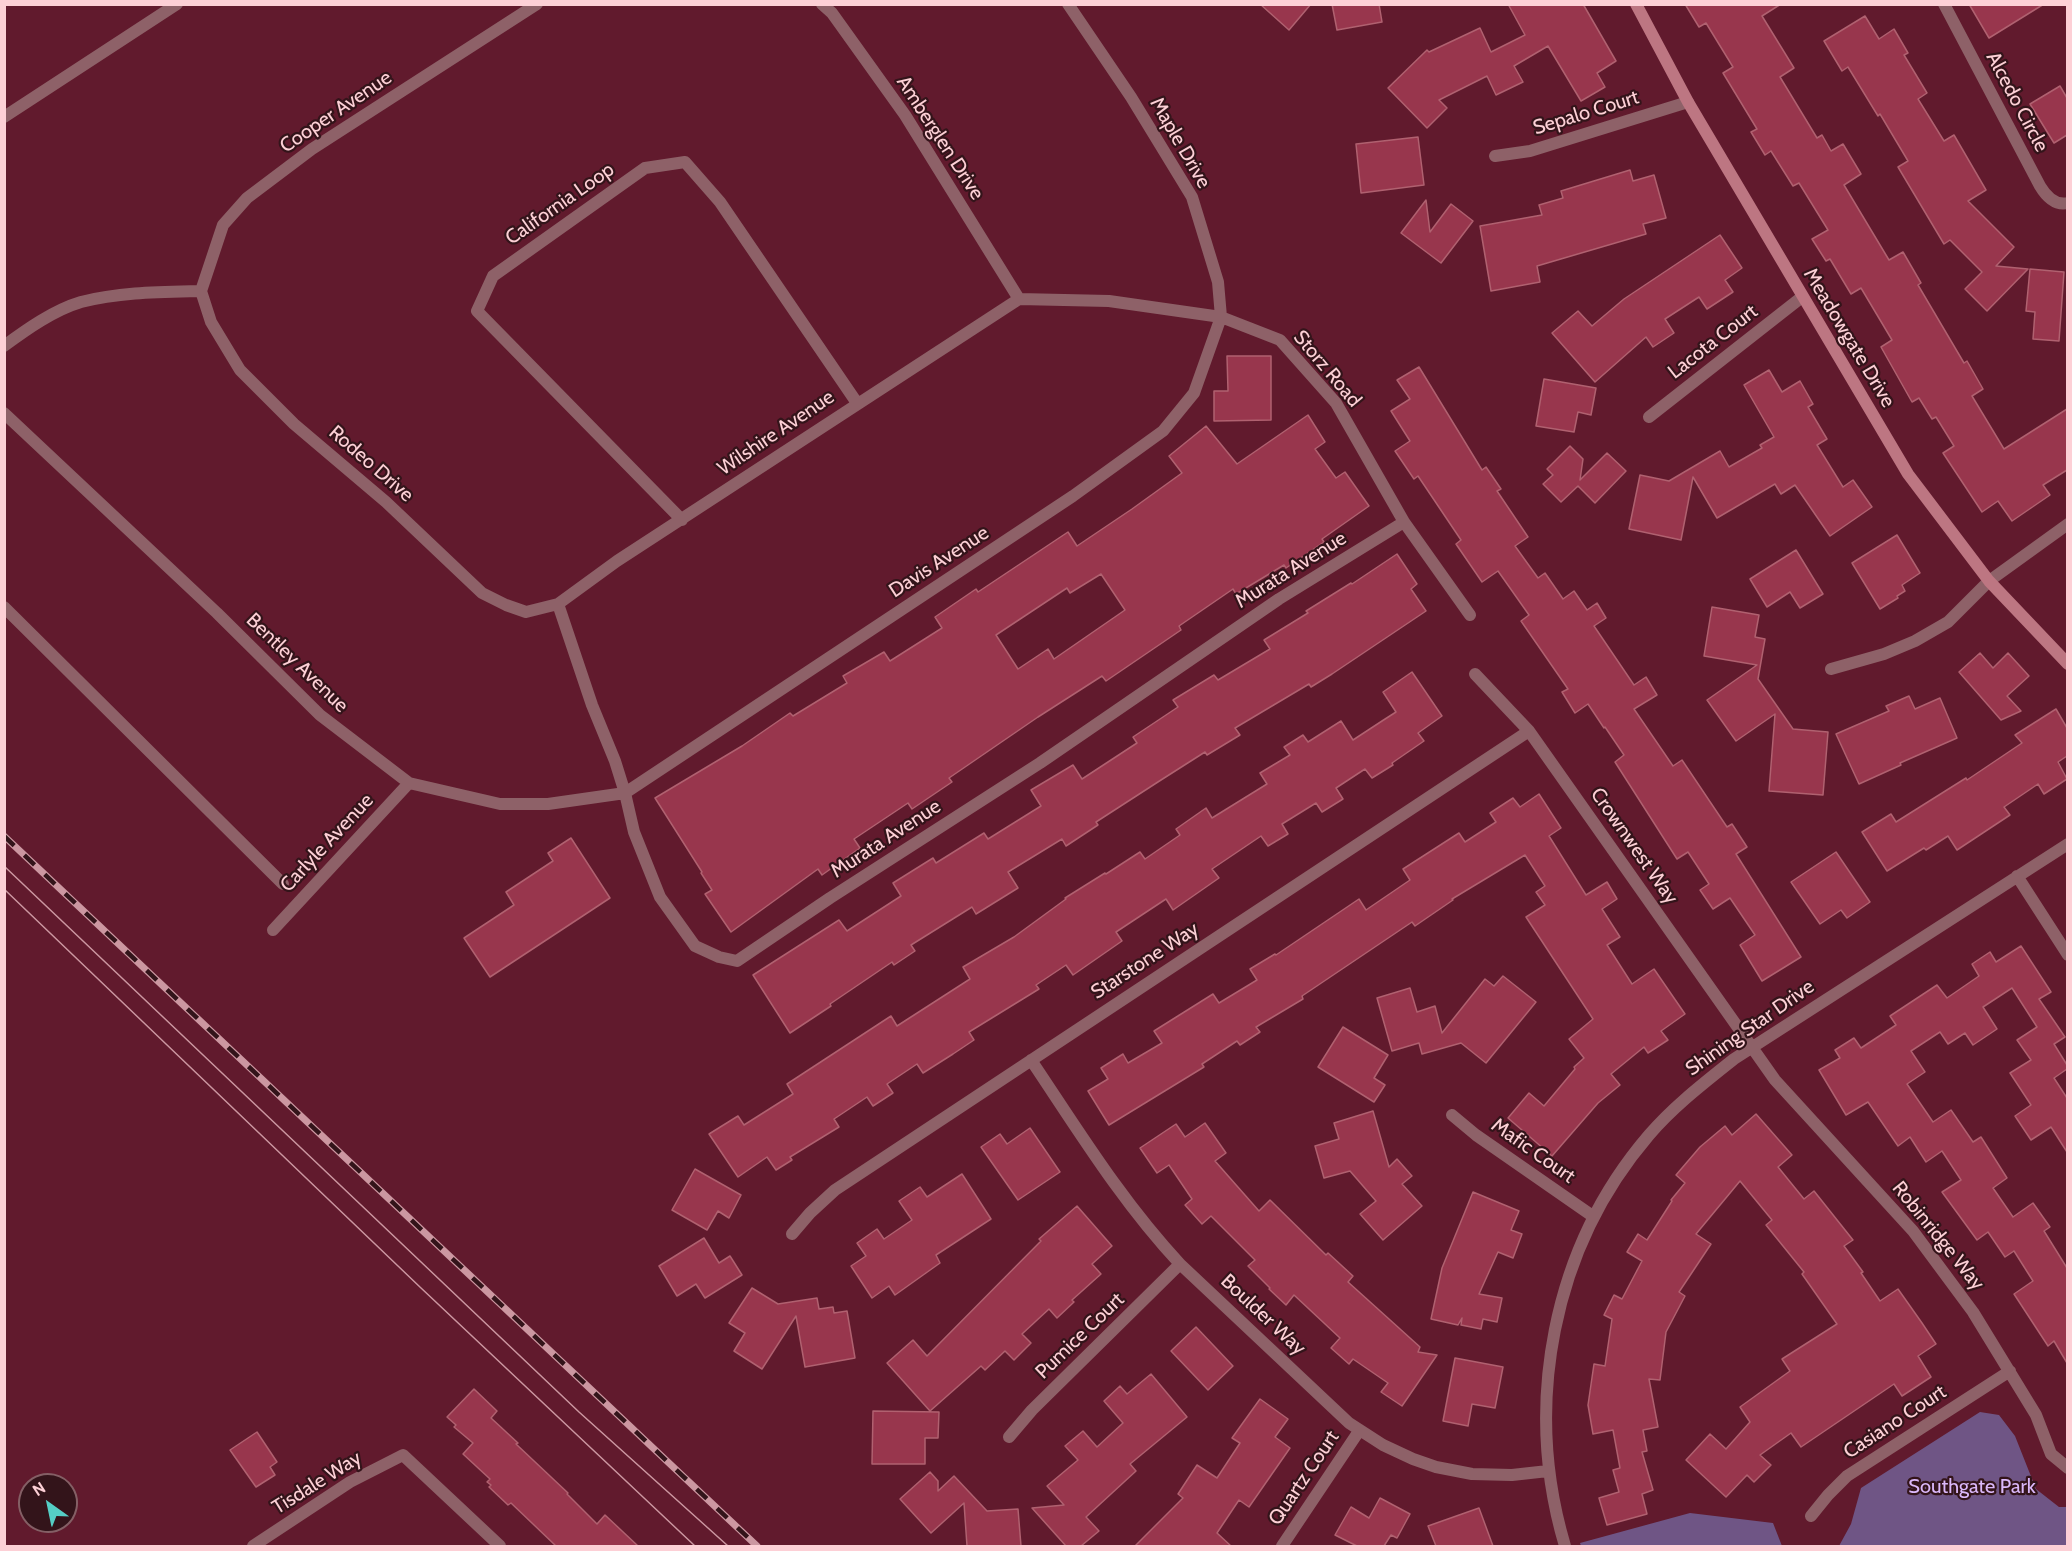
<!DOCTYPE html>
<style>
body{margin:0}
#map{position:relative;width:2072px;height:1551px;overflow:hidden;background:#611a2d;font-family:Cabin,sans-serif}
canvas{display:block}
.frame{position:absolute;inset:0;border:6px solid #fdd0d6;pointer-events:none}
.north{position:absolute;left:18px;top:1473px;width:60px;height:60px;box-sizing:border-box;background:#33141a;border:2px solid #845f65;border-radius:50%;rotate:327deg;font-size:16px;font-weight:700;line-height:24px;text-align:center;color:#fdd0d6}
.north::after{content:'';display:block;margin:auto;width:21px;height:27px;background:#55cec5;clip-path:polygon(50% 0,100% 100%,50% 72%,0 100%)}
</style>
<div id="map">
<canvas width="2072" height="1551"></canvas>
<div class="frame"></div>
<div class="north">N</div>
</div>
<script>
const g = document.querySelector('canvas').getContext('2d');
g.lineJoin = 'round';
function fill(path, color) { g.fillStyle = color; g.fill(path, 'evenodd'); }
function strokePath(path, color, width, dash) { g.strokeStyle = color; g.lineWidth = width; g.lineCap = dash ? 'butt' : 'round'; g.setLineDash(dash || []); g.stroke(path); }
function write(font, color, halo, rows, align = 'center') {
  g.font = font + ' Cabin,sans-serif'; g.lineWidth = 4.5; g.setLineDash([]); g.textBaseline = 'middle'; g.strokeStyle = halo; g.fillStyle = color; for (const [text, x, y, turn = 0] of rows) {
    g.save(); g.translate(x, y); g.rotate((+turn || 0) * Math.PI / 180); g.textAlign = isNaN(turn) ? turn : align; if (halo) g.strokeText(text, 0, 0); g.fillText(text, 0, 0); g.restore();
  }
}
const green = new Path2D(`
 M1980 1412 1999 1415 2015 1436 2036 1489 2059 1507H2067V1546H1839L1851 1524 1861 1488Z
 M1690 1513 1773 1523 1782 1546H1581L1580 1543Z`);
const building = new Path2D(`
 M1260 4H1311L1289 30Z
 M1332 4H1379L1382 22 1337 30Z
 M1508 4H1583L1616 61 1597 73 1605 87 1581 101 1548 46 1514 66 1523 82 1496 95 1487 76 1439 100 1447 108 1427 128 1388 88 1427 50 1429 52 1480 28 1491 52 1525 35Z
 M1685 4H1781L1762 16 1794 68 1780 77 1817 138 1822 135 1831 151 1843 144 1861 174 1844 185 1889 260 1903 252 1921 283 1918 285 1964 363 1967 361 1983 389 1972 396 2004 449 2067 409V470L2043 485 2050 495 2012 521 1998 501 1982 512 1943 453 1954 446 1936 417 1932 419 1919 398 1912 402 1881 347 1892 340 1861 288 1851 294 1830 259 1826 261 1812 239 1828 230 1799 183 1793 186 1771 151 1765 155 1751 132 1757 129 1723 73 1733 67 1706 23 1699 27Z
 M1969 4H2044L1989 38Z
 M1865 16 1879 39 1894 29 1908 53 1904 55 1927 93 1918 99 1944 141 1954 135 1986 190 1968 201 2014 247 1996 266 2028 269 1987 311 1965 289 1982 272 1950 240 1944 244 1898 167 1908 161 1880 114 1878 116 1848 67 1842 71 1824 41Z
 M2060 86 2067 98V135L2054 143 2030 104Z
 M1418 137 1424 185 1361 193 1356 144Z
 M1630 170 1633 181 1654 175 1666 218 1643 224 1646 234 1537 266 1540 282 1491 291 1480 226 1542 215 1539 205 1563 198 1561 191Z
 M1426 200 1430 232 1451 204 1473 221 1441 263 1401 233Z
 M1720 235 1742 268 1725 280 1733 292 1707 309 1699 297 1665 319 1674 333 1653 347 1646 337 1595 382 1552 333 1578 311 1592 326 1624 299Z
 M2030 269 2064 272 2059 341 2033 339 2035 312 2026 311Z
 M1227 356H1271V420L1214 421V391H1228Z
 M1419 367 1482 470 1486 467 1501 489 1497 491 1528 537 1515 546 1538 578 1545 573 1563 599 1574 591 1587 610 1597 603 1606 618 1594 626 1634 685 1646 677 1657 695 1634 709 1673 766 1682 760 1727 827 1732 824 1747 847 1736 854 1801 957 1762 981 1740 945 1755 935 1730 898 1713 909 1700 890 1709 884 1688 852 1677 859 1615 762 1624 755 1605 727 1604 728 1588 704 1575 713 1562 692 1568 689 1521 621 1529 615 1498 571 1482 582 1456 544 1461 540 1418 476 1414 479 1395 451 1410 441 1391 411 1410 399 1397 380Z
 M1769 370 1782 392 1800 381 1813 404 1808 407 1827 439 1817 445 1843 487 1853 480 1872 507 1830 536 1795 485 1781 494 1775 484 1717 518 1693 477 1681 540 1629 529 1640 475 1669 481 1720 451 1729 467 1762 448 1760 445 1774 437 1744 385Z
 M1544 379 1596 388 1591 415 1578 412 1574 432 1536 426Z
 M1308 415 1325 442 1315 449 1336 478 1345 472 1369 506 1322 539 1324 542 1286 568 1284 565 1236 594 1233 589 1179 626 1181 630 1106 681 1102 676 1038 717 949 778 952 782 912 809 908 803 854 839 860 848 822 875 818 869 731 932 705 894 712 890 701 873 702 872 655 798 742 746 790 713 793 716 847 683 843 676 884 652 890 661 942 628 935 617 976 589 978 592 1068 532 1077 546 1132 509 1182 473 1169 456 1206 426 1237 464ZM1101 574 1125 610 1054 659 1048 649 1018 669 996 635 1067 588 1070 593Z
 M1570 446 1583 459 1580 480 1607 453 1626 471 1595 503 1578 486 1561 502 1543 484 1553 475 1547 469Z
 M1897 535 1920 573 1902 585 1905 591 1897 596 1898 598 1880 609 1852 563Z
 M1796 550 1823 594 1800 608 1790 592 1767 607 1750 579Z
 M1397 554 1417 584 1411 589 1426 611 1332 674 1311 687 1309 684 1235 728 1240 735 1207 755 1205 752 1161 780 1096 822 1098 825 1066 846 1062 839 1008 872 1018 888 976 914 972 907 911 945 915 951 894 965 892 962 830 1004 831 1006 790 1033 753 975 839 920 847 931 901 896 893 883 933 858 936 863 984 833 988 839 1041 806 1031 790 1073 765 1082 779 1137 743 1133 737 1178 707 1173 700 1214 675 1218 680 1270 649 1264 640 1308 613 1306 611 1351 583 1352 584Z
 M1712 607 1759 615 1755 637 1765 639 1758 679 1793 729 1828 732 1823 795 1769 791 1775 714 1736 741 1707 700 1757 665 1704 656Z
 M1980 653 1993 668 2008 653 2029 676 2007 696 2021 711 2001 720 1959 672Z
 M1412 672 1442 716 1418 733 1424 741 1392 763 1393 765 1372 778 1365 769 1336 788 1343 799 1322 812 1316 803 1282 824 1288 834 1268 846 1261 836 1212 869 1219 878 1173 910 1166 899 1116 932 1122 941 1073 975 1066 965 1036 985 1039 989 969 1032 974 1040 953 1054 923 1073 917 1064 887 1084 893 1093 873 1106 867 1097 834 1119 839 1127 790 1157 792 1160 776 1170 767 1157 738 1177 709 1134 738 1116 744 1125 793 1094 787 1084 891 1016 897 1026 970 979 963 967 1014 937 1066 899 1065 898 1105 873 1106 874 1140 852 1145 859 1180 835 1176 829 1206 808 1212 818 1267 784 1260 773 1290 755 1284 747 1303 735 1308 742 1341 721 1353 740 1382 721 1396 712 1383 692Z
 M1909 696 1915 709 1940 698 1957 738 1900 763 1901 765 1859 784 1836 734 1889 711 1886 706Z
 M2056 709 2067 728V756L2058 762 2067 779 2044 794 2038 784 2004 807 2010 815 1957 850 1948 836 1926 850 1924 848 1887 871 1862 832 1891 814 1896 822 1966 778 1967 780 2022 743 2015 735Z
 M1539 794 1561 828 1549 836 1586 895 1607 882 1617 899 1602 909 1620 937 1607 945 1632 984 1654 969 1685 1014 1661 1031 1668 1040 1648 1053 1644 1047 1611 1074 1620 1085 1598 1103 1552 1156 1508 1118 1529 1093 1544 1106 1575 1069 1574 1067 1584 1058 1569 1039 1593 1019 1526 917 1545 905 1536 892 1545 886 1525 855 1452 899 1453 900 1415 926 1412 922 1302 996 1303 999 1256 1027 1260 1032 1240 1045 1237 1041 1202 1064 1204 1067 1109 1125 1088 1091 1108 1079 1101 1068 1123 1054 1128 1063 1162 1043 1154 1031 1213 994 1219 1003 1257 980 1250 969 1275 954 1276 955 1359 899 1366 910 1410 880 1403 869 1459 833 1465 842 1496 822 1490 813 1513 798 1520 807Z
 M571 838 610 898 490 977 464 938 514 905 506 892 553 861 548 853Z
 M1836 852 1870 902 1847 918 1841 910 1820 924 1791 882Z
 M2021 946 2051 992 2039 999 2065 1037 2054 1044 2067 1065V1069L2054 1078 2067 1098V1152L2051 1127 2031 1140 2015 1116 2031 1105 2010 1073 2031 1060 2017 1040 2037 1027 2012 988 1983 1007 1997 1029 1973 1045 1965 1033 1948 1044 1940 1032 1911 1051 1925 1072 1907 1084 1933 1122 1951 1110 1973 1142 1981 1137 2007 1178 1993 1188 2013 1217 2033 1203 2050 1227 2044 1231 2067 1268V1363L2054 1341 2048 1346 2014 1294 2033 1281 2014 1251 2005 1257 1988 1232 1977 1240 1942 1192 1961 1180 1942 1151 1926 1162 1910 1137 1898 1146 1868 1102 1846 1115 1819 1070 1840 1058 1835 1050 1854 1038 1861 1048 1896 1025 1890 1016 1937 985 1947 998 1979 976 1972 964 1990 952 1996 962Z
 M1503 976 1536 1002 1486 1063 1461 1043 1422 1054 1419 1043 1392 1051 1377 998 1410 988 1417 1012 1435 1006 1442 1033 1485 979 1494 986Z
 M1343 1027 1388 1055 1374 1078 1385 1085 1374 1102 1318 1067Z
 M1373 1111 1389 1167 1397 1159 1412 1176 1402 1184 1422 1206 1383 1240 1360 1214 1376 1201 1350 1171 1324 1178 1315 1146 1339 1139 1334 1123Z
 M1756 1114 1792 1155 1778 1167 1804 1199 1814 1191 1853 1240 1844 1246 1863 1272 1861 1273 1880 1301 1898 1289 1922 1323 1936 1344 1918 1356 1931 1377 1902 1396 1894 1384 1801 1447 1791 1433 1760 1455 1771 1465 1754 1482 1747 1475 1726 1497 1686 1460 1710 1434 1726 1449 1750 1422 1740 1407 1790 1371 1782 1359 1837 1324 1802 1274 1804 1272 1766 1225 1772 1220 1740 1181 1696 1234 1711 1244 1679 1292 1685 1296 1666 1332 1660 1380 1649 1379 1658 1427 1643 1430 1647 1451 1642 1452 1653 1490 1642 1494 1647 1514 1607 1525 1599 1498 1619 1492 1613 1470 1620 1468 1613 1430 1593 1434 1588 1405 1594 1364 1605 1366 1612 1319 1604 1315 1614 1295 1622 1299 1642 1261 1627 1252 1638 1234 1647 1240 1672 1201 1671 1200 1685 1183 1676 1175 1700 1147 1725 1126 1732 1135Z
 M1205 1123 1226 1153 1215 1161 1259 1211 1270 1200 1326 1255 1328 1253 1353 1276 1348 1282 1420 1347 1418 1352 1437 1355 1402 1406 1381 1392 1388 1383 1353 1359 1349 1364 1331 1348 1340 1338 1294 1295 1286 1305 1269 1289 1270 1288 1248 1266 1255 1260 1211 1216 1202 1224 1185 1205 1192 1199 1169 1165 1157 1173 1140 1148 1176 1124 1185 1137Z
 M1030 1128 1060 1172 1018 1200 981 1147 1000 1134 1007 1144Z
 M695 1169 741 1195 729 1218 718 1211 707 1230 672 1210Z
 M962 1174 991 1219 936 1255 940 1263 895 1295 889 1286 872 1298 851 1266 866 1256 857 1243 877 1229 884 1239 912 1220 899 1201 920 1187 927 1197Z
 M1473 1192 1519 1211 1511 1230 1522 1234 1513 1258 1498 1252 1479 1294 1502 1298 1497 1322 1483 1319 1481 1329 1461 1325 1462 1318 1458 1325 1431 1319 1442 1268Z
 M1077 1206 1112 1246 1092 1264 1101 1274 1072 1300 1074 1302 1057 1318 1049 1309 1022 1334 1031 1343 1014 1360 1005 1351 985 1370 981 1366 930 1411 887 1363 913 1340 927 1356 1041 1241 1039 1239Z
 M704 1238 719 1263 730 1256 742 1275 705 1298 696 1284 677 1296 659 1266Z
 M752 1288 778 1304 817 1298 819 1309 833 1307 834 1313 847 1311 855 1358 805 1367 796 1316 762 1369 734 1351 745 1333 729 1323Z
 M1196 1327 1233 1366 1208 1390 1171 1351Z
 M1455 1358 1503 1367 1495 1408 1472 1404 1468 1426 1443 1421Z
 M1151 1374 1187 1417 1130 1464 1136 1471 1086 1517 1099 1531 1081 1546H1066L1032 1508 1064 1505 1047 1486 1078 1460 1065 1446 1083 1431 1097 1447 1123 1423 1104 1401 1120 1386 1127 1394Z
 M474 1389 497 1411 491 1418 518 1443 516 1444 568 1493 567 1494 597 1524 605 1515 638 1546H556L511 1503 508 1505 489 1487 491 1485 487 1482 490 1479 463 1454 473 1443 454 1427 456 1425 447 1417Z
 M1260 1399 1288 1419 1275 1437 1290 1448 1249 1507 1239 1500 1217 1533 1231 1546H1135L1183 1498 1178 1494 1197 1465 1217 1478 1240 1443 1232 1438Z
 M873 1411 939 1412 938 1438H925V1464H872Z
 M257 1432 277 1462 270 1467 275 1475 256 1487 230 1450Z
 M930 1472 938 1481V1491L954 1476 987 1511 1018 1509 1021 1546H967L964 1503 931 1533 900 1499Z
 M1380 1498 1410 1514 1397 1538 1391 1535 1384 1546H1357L1335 1535 1351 1507 1369 1518Z
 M1479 1508 1493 1546H1436L1428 1526Z`);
const lane = new Path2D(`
 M4 607 283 884`);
const street = new Path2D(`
 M822 4 832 13 905 115 1019 299
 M1944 4 2040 186C2046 196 2055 206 2068 203
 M4 117 177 4
 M1495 156 1530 151 1688 102
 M201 291 211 322 240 370 294 424 386 502 482 593 506 605 526 612 558 604 617 561 1019 299
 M201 291 223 225 247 198 312 149 537 4
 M1019 299 1109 301 1221 317 1280 340 1336 403 1404 522 1470 615
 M4 346C27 329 54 310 81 302 120 292 160 292 201 291
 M4 413 217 613 320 715 409 783 500 804H548L625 793 1073 496 1163 431 1194 393 1221 317 1218 282 1192 197 1131 97 1068 4
 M1649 417 1802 297
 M682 520 477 311 493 276 645 168 685 162 720 202 857 403
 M558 604 592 705 615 761 625 793 634 832 660 897 695 946 719 957 737 961 830 898 1040 763 1279 599 1404 522
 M1831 669 1884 654 1915 641 1948 622 1989 581 2068 524
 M1475 674 1529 731 1775 1080 1913 1231 1973 1312 2036 1415 2051 1454 2068 1468
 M2017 876 2068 955
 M273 930 409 783
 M1031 1060C1078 1130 1122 1202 1180 1264L1349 1423 1383 1445 1413 1459 1436 1467 1472 1474 1512 1475 1548 1471
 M1452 1115 1476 1135 1594 1217
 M792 1234 810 1213 835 1190 1529 731
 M1009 1437 1032 1410 1180 1264
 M1811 1516 1828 1495 1847 1476 2010 1371
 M253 1546 350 1482 403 1455 500 1546
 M1282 1546 1359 1431
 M1565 1546C1523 1405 1552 1248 1649 1135 1674 1106 1704 1083 1734 1059L2068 844`);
const secondary = new Path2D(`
 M1636 4 1688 102 1908 474 1989 581 2068 664`);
const tram = new Path2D(`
 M4 866 579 1412 728 1546
 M4 889 421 1288 695 1546`);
const rail = new Path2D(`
 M4 836 757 1546`);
const streetNames = [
 ["Alcedo Circle",2017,102,62],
 ["Cooper Avenue",336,112,-34],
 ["Sepalo Court",1586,113,-17],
 ["Amberglen Drive",940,138,57],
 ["Maple Drive",1180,143,60],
 ["California Loop",560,204,-35],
 ["Meadowgate Drive",1849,338,59],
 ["Lacota Court",1713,342,-38],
 ["Storz Road",1327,369,50],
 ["Wilshire Avenue",776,433,-34],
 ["Rodeo Drive",371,464,41],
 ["Davis Avenue",939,562,-33],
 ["Murata Avenue",1291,570,-32],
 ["Bentley Avenue",297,663,44],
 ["Murata Avenue",886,839,-33],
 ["Carlyle Avenue",327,843,-47],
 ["Crownwest Way",1634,846,55],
 ["Starstone Way",1145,961,-33],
 ["Shining Star Drive",1750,1028,-35],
 ["Mafic Court",1533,1151,35],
 ["Robinridge Way",1938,1236,51],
 ["Boulder Way",1263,1315,43],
 ["Pumice Court",1080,1336,-44],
 ["Casiano Court",1895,1422,-33],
 ["Quartz Court",1304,1478,-56],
 ["Tisdale Way",317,1483,-32]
];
const parkNames = [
 ["Southgate Park",1972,1487]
];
fill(green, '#6f5585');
fill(building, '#98364d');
strokePath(building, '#b06170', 1.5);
strokePath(lane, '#8e6168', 12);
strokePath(street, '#8e6168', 12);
strokePath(secondary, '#bd7682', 12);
strokePath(tram, '#cc97a1', 1.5);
strokePath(rail, '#cc97a1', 7);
strokePath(rail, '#33141a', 4.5, [14]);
write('20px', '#fdd0d6', '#33141a', streetNames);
write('20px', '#dbb8fa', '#33141a', parkNames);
</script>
